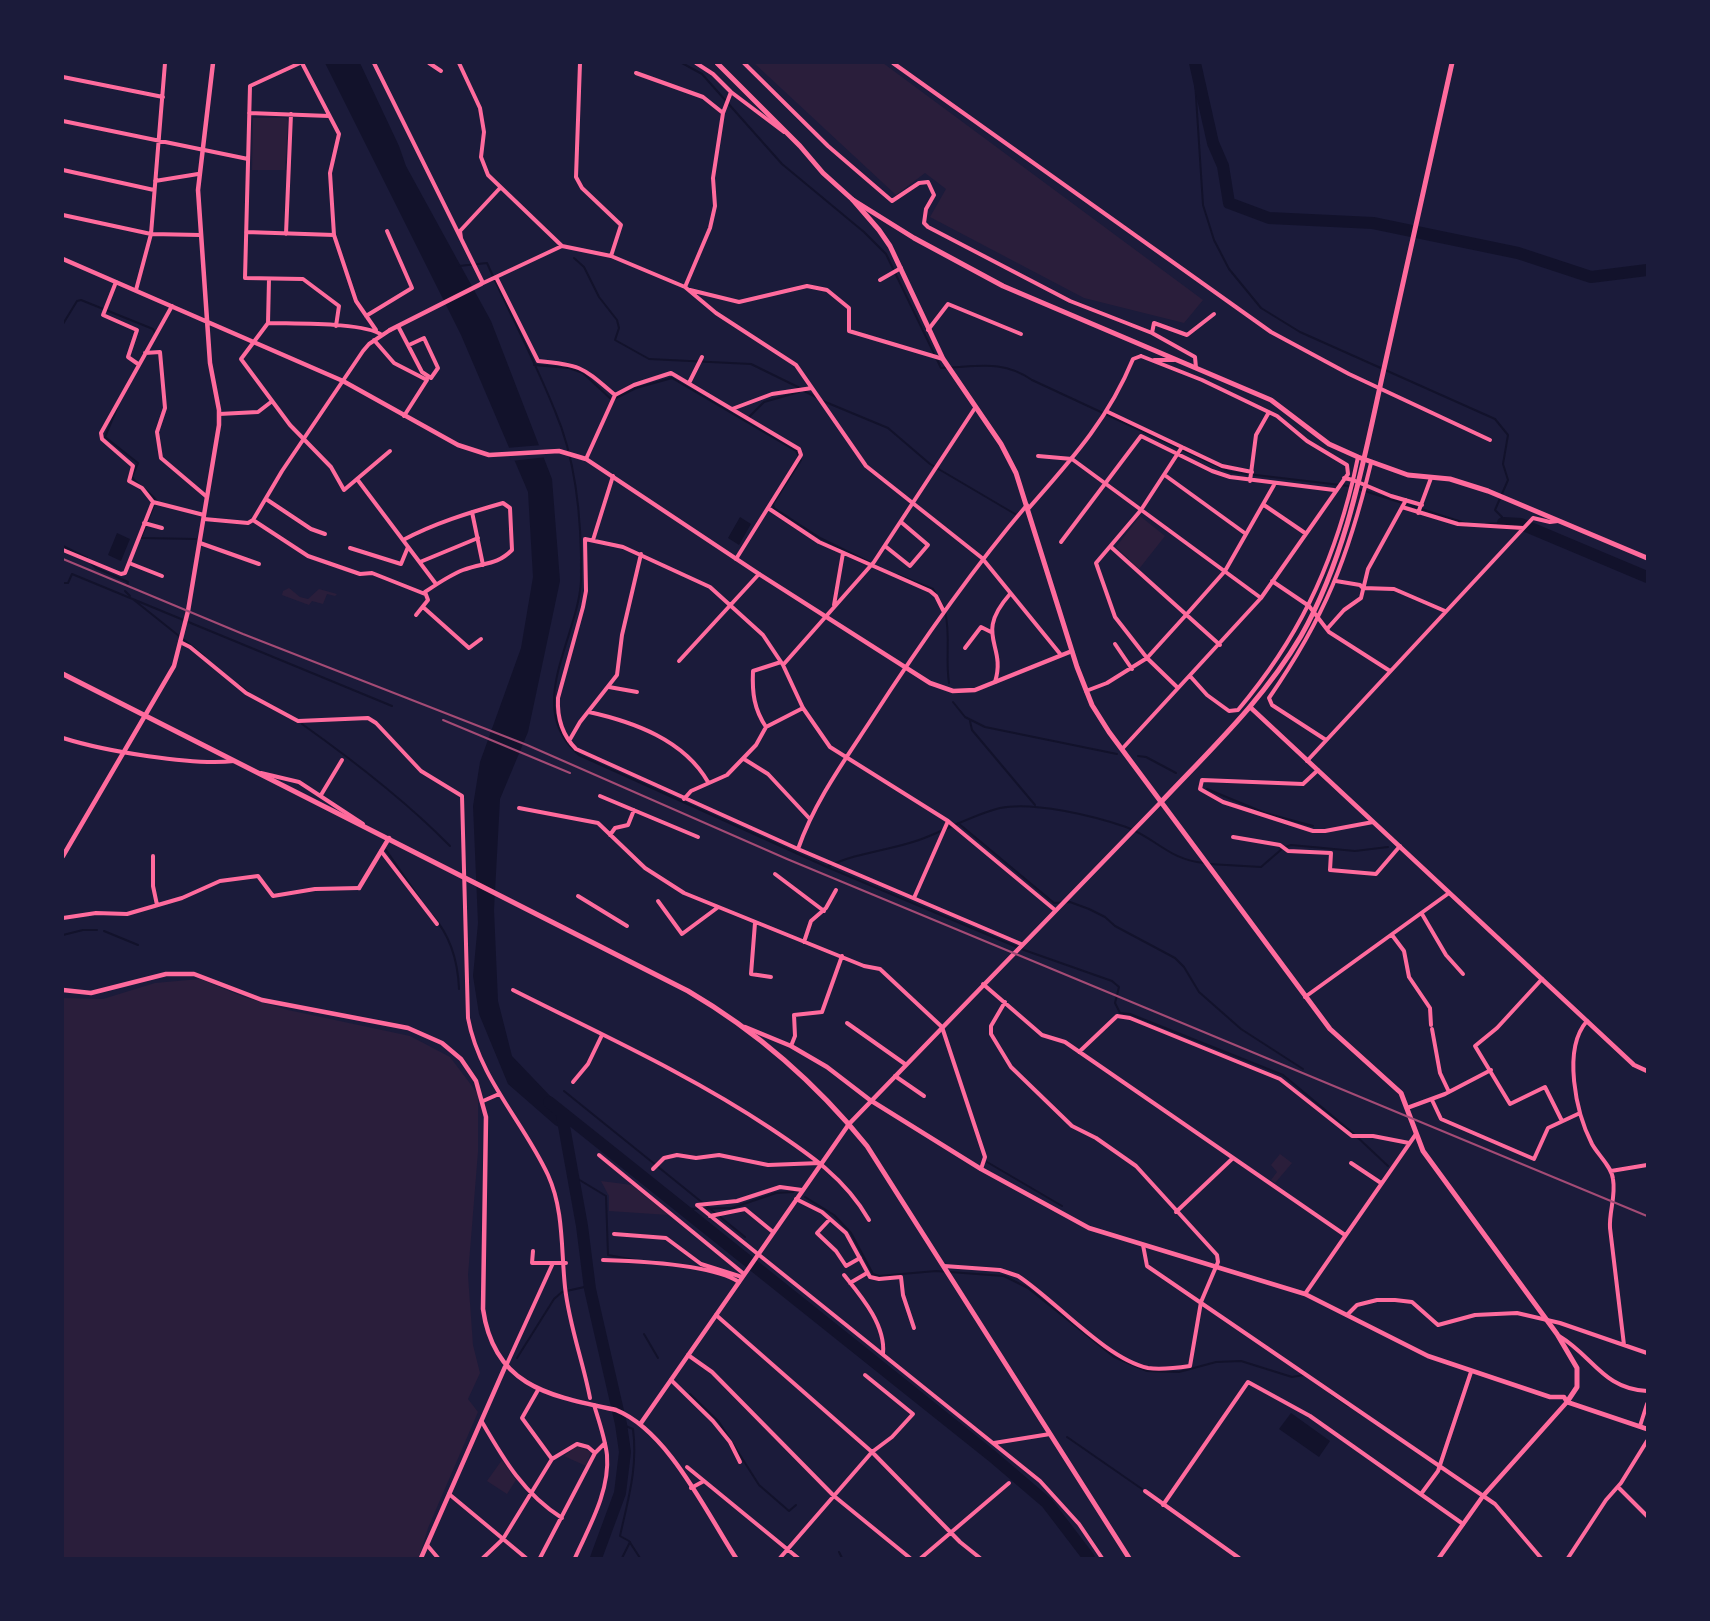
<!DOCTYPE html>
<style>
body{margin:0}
#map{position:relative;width:1710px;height:1621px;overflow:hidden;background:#1b1b3a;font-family:Rubik,sans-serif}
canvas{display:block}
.frame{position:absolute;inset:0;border:64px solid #1b1b3a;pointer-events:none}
</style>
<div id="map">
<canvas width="1710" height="1621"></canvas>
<div class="frame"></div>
</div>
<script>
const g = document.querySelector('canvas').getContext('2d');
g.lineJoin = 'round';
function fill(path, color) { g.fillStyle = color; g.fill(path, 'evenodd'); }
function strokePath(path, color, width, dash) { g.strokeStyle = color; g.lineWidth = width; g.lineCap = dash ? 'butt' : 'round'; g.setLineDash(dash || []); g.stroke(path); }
const green = new Path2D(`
 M754 63H883L1203 300 1184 323 1084 298 930 217 946 189 925 173 896 195Z
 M253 118H286L288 121 285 170H252Z
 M1140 516 1165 536 1139 569 1116 547Z
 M289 588 300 597 308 599 319 589 337 594 335 596 327 594 323 604 312 601 309 605 282 595 283 591Z
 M200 979 244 997 288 1010 410 1036 450 1057 478 1094V1152L468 1275 473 1345 480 1373 468 1399 478 1412 428 1528 419 1558H63V998L103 999 155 983Z
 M1280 1154 1292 1163 1275 1183 1271 1180 1277 1172 1271 1165Z
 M601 1181 632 1185 669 1215 609 1211V1196Z
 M577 1446 591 1452 586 1466 564 1456Z
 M502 1460 516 1480 507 1494 487 1481Z`);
const water = new Path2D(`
 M325 63H360L399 146 406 166 491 321 552 479 560 581 528 732 500 799 494 910 498 1001 512 1056 554 1100 562 1113 564 1130 555 1125 508 1084 479 1014 473 976 478 923 473 806 480 762 521 648 533 577 528 492 461 335Z
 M740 517 751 524 739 545 728 538Z
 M117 533 130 539 121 561 108 555Z
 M1291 1413 1330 1441 1319 1457 1279 1429Z`);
const pier = new Path2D(`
 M542 445 547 457 511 461 506 448Z`);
const stream = new Path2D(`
 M682 63 702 74 782 164 864 232 886 254 941 368C977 367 1002 359 1032 380L1230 472 1349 486 1465 523
 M1195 81 1203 205 1214 240 1229 269 1261 308 1300 332 1495 419 1508 435 1503 464 1508 480 1495 510 1502 517 1503 523 1486 524
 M574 258 584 267 599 297 617 320 619 328 615 340 649 359 751 364 802 389
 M459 266 487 263C509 312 535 361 555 411 577 462 582 526 581 581 578 639 523 708 579 755L827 867 1024 950 1112 981 1119 987 1115 1003 1120 1013 1130 1014 1283 1075 1354 1134 1388 1166
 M63 324 77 301 81 300 153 329 156 335
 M534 365 569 368 583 373 612 400 636 388 672 378 796 451 801 460 773 504 774 508 820 538 869 562
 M804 391 818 398
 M823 401 888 428 930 464 1015 514
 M117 408 105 437 138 463 132 477C137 485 149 491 156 500L141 538 196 539
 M747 419 764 402 799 392
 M63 546 87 558
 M90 562 96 568 128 582 127 585
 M898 575 933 589 943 606
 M63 583H68L72 574 392 706
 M125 591 130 596
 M134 600 204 656
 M945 611C951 636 945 658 949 683
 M239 685 249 693
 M953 702 965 717 985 727 1117 754
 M970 721 972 730 1035 805
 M302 724C354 761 405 800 450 846
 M1138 756 1146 757 1176 773
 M1207 789 1265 813 1313 826
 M958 823 1054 903 1070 902 1089 909 1105 917 1115 926 1175 958 1184 967 1199 992 1241 1029 1303 1069
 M386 850 420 899
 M1209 864 1261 867 1283 848 1291 845 1355 851 1388 847
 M827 867C857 852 888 851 919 840 947 830 972 815 1000 808 1033 801 1094 816 1126 827 1156 838 1169 860 1204 863
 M432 915C450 935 458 962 459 989
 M104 931 138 945
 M63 935 83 930H97
 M564 1091 745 1237
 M987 1162 1062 1206
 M573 1176 606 1196 608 1255 635 1260
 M805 1197 834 1215 851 1233 873 1274 879 1276 936 1271 1004 1276 1028 1288 1114 1357 1147 1371 1179 1372 1216 1362 1241 1361 1292 1377 1304 1375
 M685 1209 732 1208 776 1193 793 1192
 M644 1334 658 1358
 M517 1358 554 1299 562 1292 589 1286
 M690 1394 719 1422 759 1485 789 1511 796 1505
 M1331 1394 1348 1406
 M621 1424 633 1429C638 1468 628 1499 620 1536L629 1541 640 1558
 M1067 1437 1142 1489
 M839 1552 842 1558
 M622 1558 630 1542`);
const river = new Path2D(`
 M1195 63 1213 143 1223 166 1229 203 1269 218 1373 223 1518 253 1591 277 1647 270
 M1503 523 1521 524 1647 577
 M549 1102 992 1456 1047 1503 1089 1558
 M562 1115 582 1226 590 1289 621 1424 625 1452 620 1493 596 1558`);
const minor = new Path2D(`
 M300 63 250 86 245 278 303 279 339 306 336 326
 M302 63 339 134 330 173 334 235 356 301 376 330
 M374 63 483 283
 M429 63 441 71
 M459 63 480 108 484 132 481 157 488 175 562 246
 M580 63 576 177 582 188 621 225 611 256
 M696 63 713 74 731 92 784 132
 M744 63 828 146 892 201 919 183 928 182 934 195 926 209 924 223 928 227 1070 301 1152 333 1195 357 1196 368
 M893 63 1271 332 1349 374 1490 440
 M636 73 703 97 723 113
 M63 77 163 97
 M249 113 329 116
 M63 121 248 159
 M63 170 154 190
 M155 181 198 174
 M63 215 151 234 200 235
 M246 232 334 235
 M286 234 291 114
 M461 238 460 231 500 188
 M496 277 538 361C582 365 582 367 615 395L634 385 671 373 799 449 801 455 736 559
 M880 280 901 268
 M116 282 103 315 137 330 128 357 138 364
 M481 284 562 246 611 256 685 287 716 313 796 365 866 466 982 558 1061 655
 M685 287 710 228 715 206 713 178 723 113 731 92
 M136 290 151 234 165 63
 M690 290 739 302 807 286 827 290 849 308V331L943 359
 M366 316 412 288 387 231
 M268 323 269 279
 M398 326 422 372 431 378 438 368 424 338 409 345
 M928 330 948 304 1021 334
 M1152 333 1154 323 1187 335 1214 314
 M382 335C364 322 293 324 268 323L241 359 290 425 331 467 344 490 390 451
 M374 340 394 363 427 380 404 416
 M145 353 160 352 165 408 157 432 161 458 207 497
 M1154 360H1174
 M689 383 702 357
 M732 409 772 394 812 388
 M1108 412 1222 466 1252 472
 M219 414 258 412 271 402
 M1038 456 1072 459 1261 598
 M586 459 615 395
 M1166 476 1246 534
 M1344 478 1353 480 1358 457
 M357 479 436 584
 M1250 481 1256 435 1269 412
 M266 499 311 529 325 534
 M153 502 204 515
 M1264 505 1305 533
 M1402 507 1458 524 1523 528
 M768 508 819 542 930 591 936 596 944 612
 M1028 509C1071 460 1108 420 1133 359L1141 356
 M472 512 483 565
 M1418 513 1431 478
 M204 519 248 523 253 520 282 471 363 351 369 344 390 330
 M253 520 308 556 360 574 372 573 425 594
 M144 523 162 528
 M403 540C435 523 468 513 503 503L510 508 512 550C496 566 484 562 463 570 450 575 437 584 425 592L428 600 416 615
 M593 540 613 476
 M1061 542 1141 436 1212 471 1230 477 1334 490
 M200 543 259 564
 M885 546 910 566 928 545 901 522
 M1111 547 1220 645
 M350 548 401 564 408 547
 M63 550 121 574 125 573 153 502 142 488 129 481 133 466 102 439 101 433 172 306
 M420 562 478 538
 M129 563 162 576
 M1272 581 1309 606 1329 632 1390 671
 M1336 581 1360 585 1363 588 1394 589 1445 611
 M834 605 843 553
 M423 607 469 648 481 639
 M1327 629 1344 610 1361 598 1368 569 1406 500
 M180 642 190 647 246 693 298 721 368 718 376 723 421 771 462 796 468 1018C479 1078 523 1121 548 1175 564 1210 561 1250 565 1287 569 1325 583 1361 590 1398
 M1115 644 1132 669
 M965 648 981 627 991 632
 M679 661 759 574
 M783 665 874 562 975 408
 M1190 676 1207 695 1229 711 1238 710C1297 640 1331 570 1353 480L1391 496 1422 505
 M995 682C1007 644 973 636 1010 594
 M609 687 637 692
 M1178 688 1147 658 1115 617 1096 563 1141 510 1182 447
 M1086 691 1107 683 1147 658 1186 615 1225 571 1274 485
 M589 712C634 722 684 740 708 782
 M766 727C754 709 752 693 753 671L781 662
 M63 738C104 751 193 766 234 761
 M1326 740 1272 705 1269 698C1325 617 1348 558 1371 463
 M569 741 580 722 617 675 622 635 641 554
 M1122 749 1261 598 1348 474 1347 465 1307 441 1277 416 1202 380 1141 356
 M744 759 768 774 809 818
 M1307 761 1533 518 1550 522 1558 521
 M1318 770 1303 784 1202 780 1200 789 1223 802 1313 831H1325L1373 822
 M261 773 299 782 363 824
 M321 795 342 760
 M600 796 698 837
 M684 799 691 791 727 775 756 745 766 727 803 708
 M519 808 598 823 645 868 684 893 864 966 880 969 942 1027 985 1157 981 1169
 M610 835 615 828 628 825 634 810
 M1233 837 1280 845 1288 851 1331 853 1330 870 1376 874 1400 846
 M798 849C814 803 842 764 869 723 918 647 969 573 1027 505
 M381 851 437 924
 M153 856V886L157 905
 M775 874 824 911
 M578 896 627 926
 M914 898 948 821
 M658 901 682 934 717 908
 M1422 914 1446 955 1463 974
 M63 918 96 913 127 914 182 898 220 881 258 876 273 896 315 889 359 888
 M755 923 751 974 771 977
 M1392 935 1404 951 1409 977 1430 1008 1431 1025
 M804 942 811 921 826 908 836 890
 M1021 944 798 849 576 749C562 735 557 718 558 698L583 607 586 591 585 539 623 547 710 587 763 635 783 665 803 708 830 747 948 821 1055 910
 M1542 979 1497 1028 1475 1046 1510 1104 1545 1087 1562 1121
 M983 984 1042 1035 1065 1042 1345 1235
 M513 990C600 1034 689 1074 770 1128 809 1154 845 1178 869 1220
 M1305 997 1449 893
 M1587 1021C1562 1049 1576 1113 1592 1144 1598 1155 1612 1167 1613 1179 1616 1197 1609 1211 1610 1228L1624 1345
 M847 1023 905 1064
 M1432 1029 1440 1073 1449 1092
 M791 1046 795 1036 794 1015 822 1012 842 956
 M1079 1052 1117 1016 1130 1018 1280 1079 1352 1136H1373L1409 1143
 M895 1076 924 1096
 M573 1082 588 1064 602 1035
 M1432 1100 1441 1119 1534 1159 1548 1128 1580 1113
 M483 1101 499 1094
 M1407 1108 1445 1094 1491 1070
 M599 1155 744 1274
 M1351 1163 1381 1183
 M653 1169 664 1158 677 1155 696 1158 719 1155 768 1165 820 1163
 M1611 1171 1647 1165
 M796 1199 822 1212 846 1233 870 1277 879 1279 901 1277 903 1295 914 1328
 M697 1205 1040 1481 1079 1524 1102 1558
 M697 1205 737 1201 780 1187 802 1190
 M1176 1212 1233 1158
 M710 1216 745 1209 773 1232
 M830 1219 817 1233 836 1251 846 1266 860 1258
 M614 1234 666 1238 701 1264 742 1277
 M1143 1245 1147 1266 1495 1504 1541 1558
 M533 1251 532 1263H566
 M603 1260C636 1261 712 1264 739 1282
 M944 1266 1000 1270 1018 1276C1055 1300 1106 1359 1148 1368 1162 1370 1176 1368 1190 1366L1201 1302 1218 1262 1217 1255 1136 1166 1096 1138 1072 1126 1011 1067 991 1034V1026L1005 1002
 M844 1275C861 1296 886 1325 883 1354
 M850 1283 867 1273
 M1305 1294 1416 1134
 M716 1315 872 1452 960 1542 980 1558
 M1347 1315 1357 1305 1377 1300H1395L1412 1302 1438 1325 1475 1315 1517 1313 1560 1323 1647 1353
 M1559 1336C1593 1356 1603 1389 1647 1391
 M688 1355 712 1372 834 1496 910 1558
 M506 1366 553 1263
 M671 1380 713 1421 730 1442 740 1462
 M538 1390 522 1418 552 1459
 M482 1422C504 1460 524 1494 562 1518
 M1640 1426 1647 1404
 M994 1443 1050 1434
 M687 1467 798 1558
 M1618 1487 1647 1516
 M691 1488 704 1481
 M1145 1491 1239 1558
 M449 1494 526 1558
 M1421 1494 1438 1471 1471 1372
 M1163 1505 1248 1382 1310 1416 1463 1524
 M427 1545 438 1558
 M483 1558 503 1539 552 1459 577 1444 588 1447 595 1453 605 1443
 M540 1558 595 1453
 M575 1558C589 1527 610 1491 607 1455 605 1438 599 1421 594 1405
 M780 1558 872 1452 892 1437 913 1414 865 1375
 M921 1558 1009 1483
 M1568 1558 1606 1500 1621 1483 1647 1441`);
const tertiary = new Path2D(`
 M63 259 343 381 458 445 489 455 559 451 586 459 759 574 930 683 953 691 975 690 1072 651
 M390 330 481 284
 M1250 707 1634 1065 1647 1071
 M63 856 174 666 188 611 219 425V410L210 363 198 190 213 63
 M359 888 389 838
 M63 990 91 993 166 974H194L262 1000 408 1028 442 1043 461 1059 476 1081 486 1117 483 1309C494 1387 550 1396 616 1410 668 1431 706 1512 736 1558
 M745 1027 791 1046 827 1067 870 1100 981 1169 1089 1228 1305 1294 1428 1356 1550 1397H1564L1567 1402 1483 1496 1439 1558
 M641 1423 849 1124 1161 802
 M421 1558 505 1367`);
const secondary = new Path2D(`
 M853 200 914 238 1003 286 1271 400 1329 444 1358 457 1408 475 1450 479 1488 491 1647 558
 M63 674 688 991C758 1032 816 1083 867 1146L1129 1558`);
const primary = new Path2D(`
 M717 63 800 146 823 173 853 200 879 230 890 246 943 359 1001 444 1016 473 1077 667 1092 705 1109 732 1330 1029 1401 1093 1423 1151 1557 1334 1577 1368V1387L1567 1402 1647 1429
 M1161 802C1211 749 1264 699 1301 636 1347 555 1363 463 1383 373 1406 270 1429 166 1452 63`);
const rail = new Path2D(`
 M63 559 243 634 527 745 787 859 1647 1216
 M443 720 570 773`);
fill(green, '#2a1e3b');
fill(water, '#12122b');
fill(pier, '#1b1b3a');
strokePath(stream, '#12122b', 2);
strokePath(river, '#12122b', 12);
strokePath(minor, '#ff6b9d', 4);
strokePath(tertiary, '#ff6b9d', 4.5);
strokePath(secondary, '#ff6b9d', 5);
strokePath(primary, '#ff6b9d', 5);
strokePath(rail, '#a44b75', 2);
</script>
